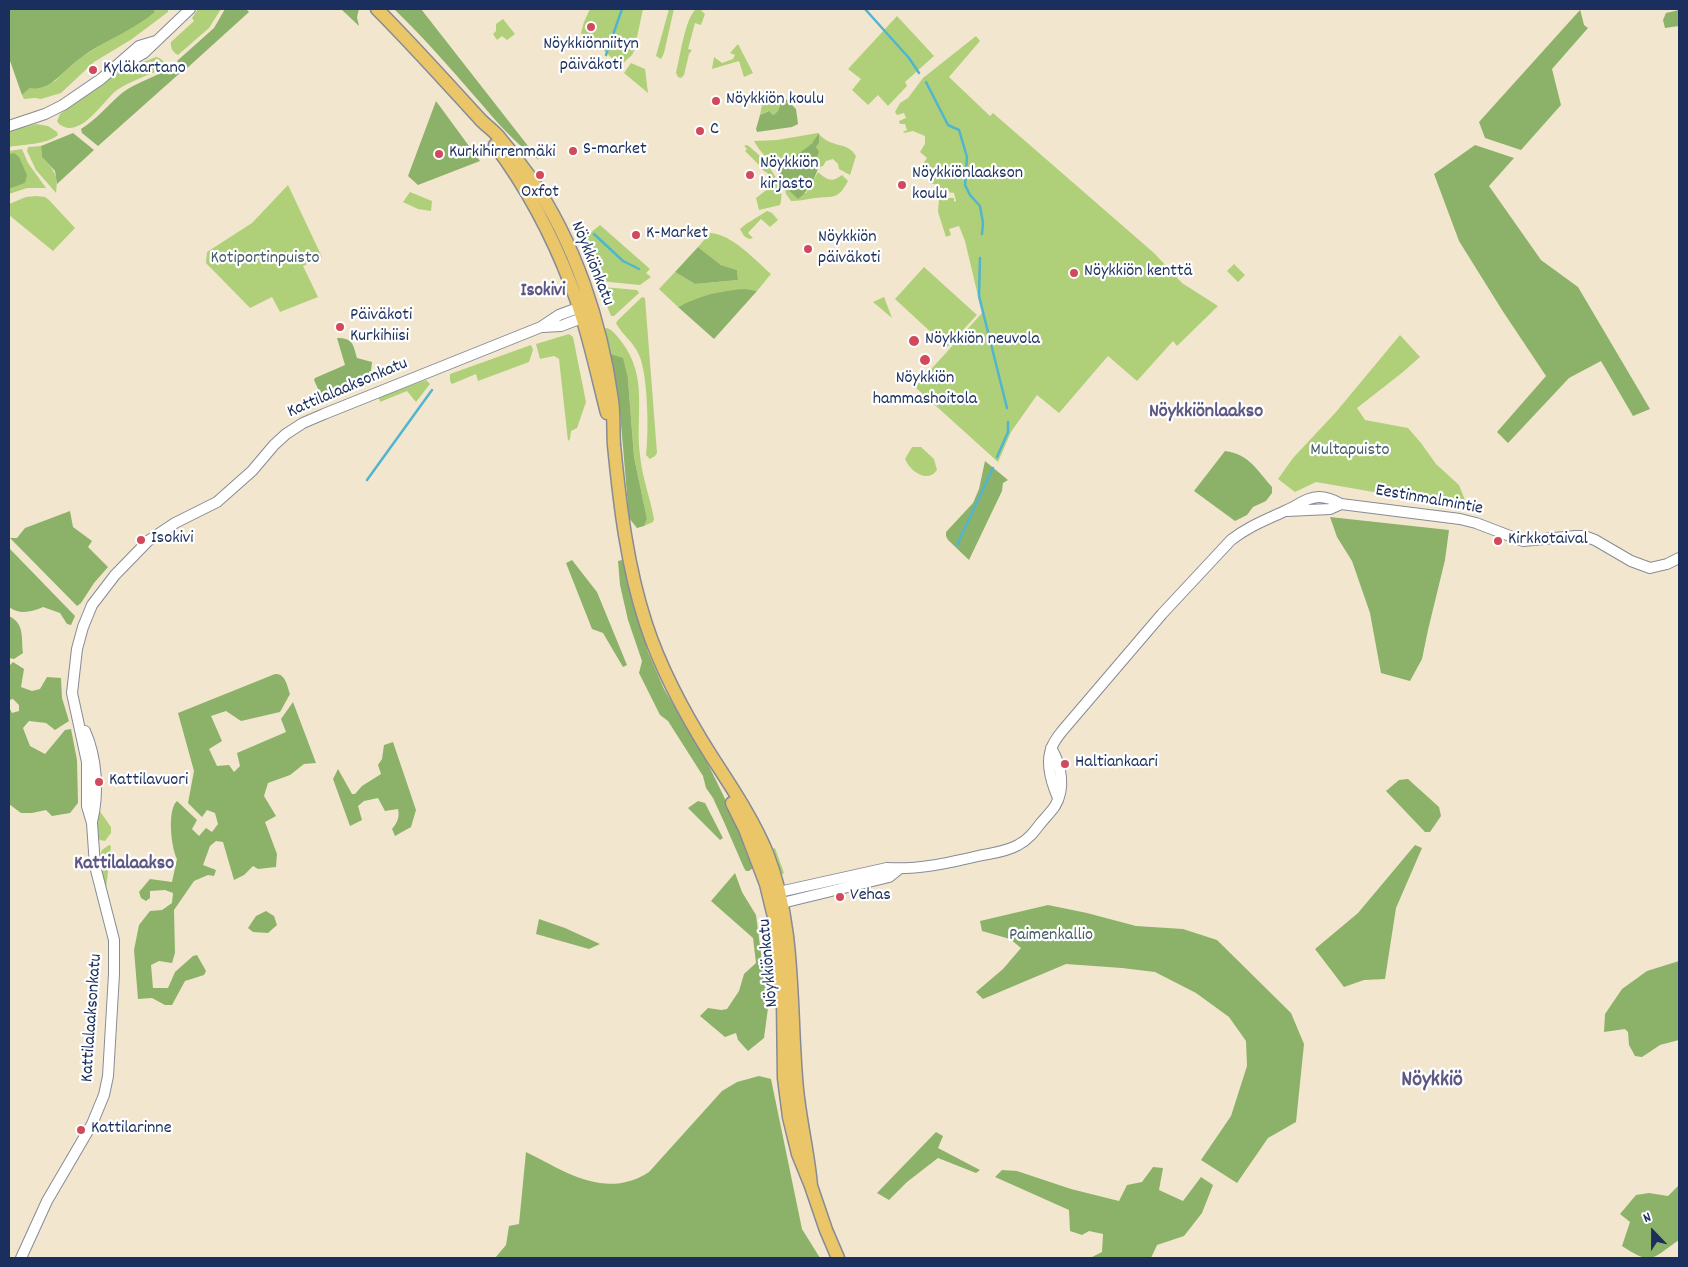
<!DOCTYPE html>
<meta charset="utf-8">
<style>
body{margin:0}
#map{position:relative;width:1688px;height:1267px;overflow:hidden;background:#f2e7ce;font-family:Dekko,sans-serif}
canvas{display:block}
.frame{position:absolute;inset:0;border:10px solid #1b2f5e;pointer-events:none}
.north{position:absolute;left:1628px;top:1207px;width:50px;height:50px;-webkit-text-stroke:4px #fff;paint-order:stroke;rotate:338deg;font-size:14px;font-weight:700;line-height:20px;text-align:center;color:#1b2f5e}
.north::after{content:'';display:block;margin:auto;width:18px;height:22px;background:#1b2f5e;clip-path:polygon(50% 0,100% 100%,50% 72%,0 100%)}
</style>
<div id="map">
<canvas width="1688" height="1267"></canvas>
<div class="frame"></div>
<div class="north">N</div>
</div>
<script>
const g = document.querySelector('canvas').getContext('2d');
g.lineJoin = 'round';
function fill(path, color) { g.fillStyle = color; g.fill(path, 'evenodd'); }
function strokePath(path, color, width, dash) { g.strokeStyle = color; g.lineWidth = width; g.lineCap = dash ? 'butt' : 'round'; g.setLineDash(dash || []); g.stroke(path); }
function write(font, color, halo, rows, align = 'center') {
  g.font = font + ' Dekko,sans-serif'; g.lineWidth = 4.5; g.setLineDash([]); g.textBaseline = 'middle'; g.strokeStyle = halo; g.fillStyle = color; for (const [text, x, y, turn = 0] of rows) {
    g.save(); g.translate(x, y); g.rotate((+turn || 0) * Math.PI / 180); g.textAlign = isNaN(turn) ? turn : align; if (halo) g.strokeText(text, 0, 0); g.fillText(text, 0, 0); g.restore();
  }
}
const green = new Path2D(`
 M153 9H168V12L132 39 94 62 61 93 41 99 35 98 24 99 22 95 30 88 55 81 78 59 155 12Z
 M198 9H221L209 28 178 55C173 53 170 47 171 42L194 21 192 18Z
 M590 9H643L634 51 632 55 620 66 594 41 592 44 581 33 584 22Z
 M669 9H674L664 53 661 59 656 56Z
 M696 9H700L705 14 701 25 695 23 688 49 692 50 689 54 684 75 681 78 678 77 676 73C680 58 685 18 696 9Z
 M897 16 934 56 905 82 907 86 888 106 878 95 868 105 852 90 861 79 848 69Z
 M503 19 515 34 507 40 502 36 497 40 493 34 496 31V24Z
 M976 36 980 41 949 77 990 116 993 113 1154 253 1182 283 1218 306 1177 346 1173 341 1137 381 1108 356 1059 413 1037 395 1011 432 998 462 915 387 982 313 965 241 959 226 949 229 951 235 946 237 938 212 939 198H954V202L956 201 954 193 939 191V186L931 183 933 172 926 170 923 164 927 158 920 152 925 144V136L913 131 904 133 903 132 907 130 905 124H900L899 121 906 118 904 113 897 115 895 112 900 103 908 98 923 78Z
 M738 44 753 73 744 77 739 61 712 69 714 57 722 63 733 59 735 55 730 53Z
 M156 57C160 58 164 60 165 65L163 68C148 76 132 80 117 90 104 100 88 128 69 128 66 128 62 126 59 124L57 121 60 114 121 71Z
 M631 63 645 69 648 93 624 73Z
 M774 94H780L783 96C780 103 780 112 773 115L768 111 760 115 763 100Z
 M36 124 48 126 57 132 58 135C46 145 24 144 9 147V131Z
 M818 133C831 149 848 141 856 156L850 175 839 169 838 164 833 159 826 161 823 166 820 167C816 161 816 155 816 147L819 143 818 134C816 137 814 141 811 144 800 156 785 158 781 176 774 163 761 155 754 141L777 140Z
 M747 145C762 155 788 185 780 205L759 210 756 198 769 188 768 186 772 181 769 177 770 175 760 168 761 167 745 151 747 149 744 146Z
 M41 146 42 157C53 169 59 175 56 193L36 170 27 151 28 147Z
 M22 149 28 163 46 188H27L9 194V189L25 183 14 153 9 154V151Z
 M818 172C827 180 832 183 842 175L848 181C838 200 833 196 815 198 807 199 799 201 791 201L786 194 784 185 795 194 806 193Z
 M288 185 322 257 303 266 318 297 280 312 272 297 250 308 206 263 207 252 252 223Z
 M410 192 432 201 431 211 418 209 403 202Z
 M36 196 45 197 49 200 75 228 53 251 9 215V204L26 197Z
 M767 211 772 213 778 220 770 227 761 219 748 233 753 238 749 239 744 236 740 229 746 224Z
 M600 225 650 269 646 273 651 277 640 285 599 281 597 279 583 244 584 238Z
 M710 233C732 234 755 260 771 274L757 291C734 288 699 296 678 307L659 289 675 272 695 284 738 280 737 270 721 265 698 247Z
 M1234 264 1245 275 1238 282 1227 271Z
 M924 267 977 315 947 347 895 299Z
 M603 287 637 290 639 293 614 316H611L601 291Z
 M642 297 645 298 657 453 655 456 650 459 646 455C649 434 648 374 639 355 634 342 622 335 616 323L618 320Z
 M884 297 892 318 873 302Z
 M607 328C613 330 617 336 621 341 649 377 635 414 640 455 642 477 650 497 654 519L653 522 644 526 647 519 634 457 628 379 610 354 603 329Z
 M569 334 573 337 586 402 577 428 571 431 570 439 568 441 559 359 554 356 540 359 536 344Z
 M1400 335 1420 357 1403 372 1357 408 1365 420 1408 428 1421 443 1436 464 1459 485 1465 500 1391 495 1316 482 1295 492 1278 479 1293 458 1336 412Z
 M531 345 533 350 529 362 478 381 476 374 452 384 450 381V374Z
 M426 380 430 384 416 402 407 391 380 402 379 398 387 394Z
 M912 447H921L934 459 937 470C927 484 910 471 905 459Z
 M97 810H99L111 827V833L105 841 100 840 97 836Z
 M109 845 111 846 106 889 99 858 102 850Z
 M775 848 784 873 780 876 772 849Z`);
const forest = new Path2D(`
 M9 9H153L155 12C132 31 103 41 79 59 65 69 50 92 30 88L22 95 9 58Z
 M225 9H246L249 12 185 70 177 61 214 28Z
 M341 9H359L357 17 359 26Z
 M394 9H421L539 160C515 144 497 122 478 100 451 69 424 38 394 9Z
 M1579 9H1580L1584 25 1588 28 1552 69 1561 105 1521 150 1485 138 1479 122 1580 10Z
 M1679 10V26L1665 28 1663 20 1666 13Z
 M173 65 180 73 98 146 82 133 81 129C97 119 108 105 122 93 138 81 158 77 173 65Z
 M783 96 796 109 798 124 792 127 757 132 756 129 760 115 769 111 773 115C780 112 780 103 783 96Z
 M436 101 480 161 418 185 408 176Z
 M73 133 94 150 57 184 55 171 42 157 41 146Z
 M819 133V143L816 147 819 152 816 159 820 162C816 176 810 190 798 199 794 194 787 190 783 185 770 165 802 154 812 143 814 140 816 137 819 133Z
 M1475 145 1514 158 1489 186 1541 260 1578 287 1650 409 1633 416 1601 361 1569 378 1508 443 1497 432 1546 376 1502 310 1459 241 1434 174Z
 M14 153 19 157 27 175 25 183 9 189V154Z
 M698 247 721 265 737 270 738 280 695 284 675 272Z
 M745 289 757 291 714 339 678 307C701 295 720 291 745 289Z
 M337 338C353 338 353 344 357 358L372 362 370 380 339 395 330 391 328 393V400L324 402 314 380 315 378 345 365Z
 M610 354 623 358 628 379 634 457 647 519 644 526 637 528 629 518 620 412Z
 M1225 451C1249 454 1257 470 1272 487V493L1266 501 1253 507 1247 515 1235 521 1194 491Z
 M985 461 1008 480 1003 483 1002 491 969 560 948 540 946 536V532L973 503 979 489Z
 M70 511 73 527 92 541 88 547 108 567 94 583 81 603 77 606 10 538H17L25 528Z
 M1330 517 1449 530 1445 560 1428 630 1422 659 1410 681 1381 673 1370 613 1352 561 1337 537Z
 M10 549 75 616 71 625 67 624 60 613 43 607C32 612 19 615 9 607V551Z
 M572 560 597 592 627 665 623 667 603 633 592 629 566 563Z
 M622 560 648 652 664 689 705 758 734 817 753 868 749 871H746L744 868 724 822 713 798 706 788 703 776 668 721 660 715 639 673 642 661 628 620 620 585 618 561Z
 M9 616C25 624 21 637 23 653L14 659 9 658Z
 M13 662 24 669 21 687 32 691 40 689 47 677 61 678 62 698 69 721 55 730 46 723 29 721 23 728 30 746 45 754 65 730 71 729 77 760 78 803 70 813 52 816 46 810 32 813H21L9 804V707L12 713 19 711V705L13 699 9 700V666Z
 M275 674C285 673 287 685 290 694L280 712 241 721 226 711 211 716 222 741 209 749 217 766 229 765 234 772 240 766 237 753 286 732 281 719 293 702 316 763 304 764 290 775 268 783 264 796 276 816 265 822 277 854 276 867 258 869 253 866 244 875 234 880 223 842 216 841 210 846 203 865 216 870 214 876 208 875 194 881 174 910 175 953 172 963 159 961 151 965 153 988H168L175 972 193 956 197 955 206 971 204 975 185 981 172 1005H165L152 998 138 999 134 950 139 925 150 911 162 910 172 903 173 893 165 890 150 891V898L146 901 141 898 139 892 150 879 172 882 177 859C171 847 167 810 177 801L197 820 192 829 199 836 206 828 212 832 218 824 215 813 207 810 202 817 188 803 194 771 178 713Z
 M393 742 416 810 411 827 395 836 392 829C397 823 400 817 398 809L385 811 378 798 364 801 358 806 362 820 350 826 333 779 338 769 352 794H355L362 786 381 774 378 765 382 759 384 745Z
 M1408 779 1439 807 1441 816 1430 832H1425L1386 791 1399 780Z
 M698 801 705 803 723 838 720 840 688 808Z
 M1415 845 1422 848 1396 908 1385 979 1364 980 1344 987 1315 949 1358 913Z
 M735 873 742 892 756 915 768 1008 764 1038 748 1051 738 1040 736 1033 725 1037 700 1016 708 1008 721 1010 727 1009 739 991 744 974 756 963 753 938 711 901Z
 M1048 905 1087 913 1136 926 1183 929 1217 940 1291 1013 1304 1044 1296 1122 1268 1138 1237 1183 1201 1160 1231 1116 1247 1066 1246 1041 1229 1017 1196 993 1155 972 1122 968 1066 964 983 999 976 992 1003 969 1021 948 1010 939 982 931 980 921Z
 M266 911 274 916 277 925 268 933 253 932 248 928 256 916Z
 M539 919 565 928 600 944 589 949 536 934Z
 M1679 961V1040L1660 1045 1642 1057 1635 1056 1629 1045 1628 1032 1625 1029 1604 1032 1605 1014 1622 989 1647 971Z
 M759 1076 771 1079 802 1229 820 1258H495L506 1245 509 1226 519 1224 526 1152C566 1172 606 1200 649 1172L722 1091 737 1082Z
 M936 1132 943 1136 938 1148 980 1170 976 1173 938 1158 907 1182 889 1200 877 1193Z
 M1153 1167 1163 1168 1159 1190 1183 1201 1201 1177 1213 1185 1202 1213 1184 1236 1157 1245 1151 1258H1090L1102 1252 1103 1234 1089 1231 1082 1235 1070 1231 1069 1210 995 1177 1002 1170 1017 1171 1071 1189 1119 1201 1127 1185 1142 1182Z
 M1679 1185V1240C1651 1259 1653 1266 1622 1246L1630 1222 1620 1214 1636 1195 1649 1193 1668 1196Z`);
const stream = new Path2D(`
 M865 9 909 58 919 73
 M606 55 622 9
 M926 82 948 125 959 130 967 157 965 185 970 195 980 206 983 223 982 234
 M594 234 623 261 639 269
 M980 258 979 296 1007 408
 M997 457 1008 432V422
 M367 480 432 390
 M957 545 993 468`);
const tertiary = new Path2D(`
 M125 64 144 53 190 9
 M9 126 45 114 63 105 101 79 139 46 156 41
 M542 327 561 326 582 318
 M1287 511 1330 509 1341 504
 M85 731C97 758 99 793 92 822
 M1058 798C1052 784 1045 762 1052 747 1054 741 1059 735 1063 730L1162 614 1231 540C1249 526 1266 520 1287 510 1297 506 1307 497 1319 497 1327 497 1334 500 1341 504L1460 519 1476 523 1523 541 1575 536H1584L1595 540 1631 561 1650 568 1667 564 1679 558
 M774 896 779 892 887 868C918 870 948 863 978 856 992 853 1006 852 1018 845 1028 840 1034 832 1040 824 1045 818 1051 812 1055 806 1066 788 1061 764 1051 748
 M776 901 782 903 889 877 899 869
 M21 1258 47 1201 92 1124 104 1095 108 1076 114 974V940L95 866 92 823 87 806V762L72 693 77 649 83 627 92 605 115 575 148 541 175 523 217 502 252 471 274 445 286 434 303 423 324 414 541 327 559 315 578 308`);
const primary = new Path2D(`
 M377 9C412 44 445 81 479 118 485 125 492 129 498 136 509 149 520 163 530 177 575 242 601 322 612 400 614 415 613 430 614 445 620 506 627 566 646 624 661 670 686 716 712 757 732 788 753 819 767 853 795 924 790 1002 796 1077 798 1114 808 1149 811 1186
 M495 145C527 188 552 235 571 285 587 326 596 370 607 413
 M732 803 745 829 766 884 774 917 783 1000 784 1078 789 1117 798 1154 811 1186 826 1230 838 1258`);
const markers = [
 [591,27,5,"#d1495b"],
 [93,70,5,"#d1495b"],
 [716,101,5,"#d1495b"],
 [700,131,5,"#d1495b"],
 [573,151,5,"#d1495b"],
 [439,154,5,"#d1495b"],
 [540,175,5,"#d1495b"],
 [750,175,5,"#d1495b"],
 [902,185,5,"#d1495b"],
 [636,235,5,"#d1495b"],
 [808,249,5,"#d1495b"],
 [1074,273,5,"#d1495b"],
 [340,327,5,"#d1495b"],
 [914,341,6,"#d1495b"],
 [925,360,6,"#d1495b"],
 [141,540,5,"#d1495b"],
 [1498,541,5,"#d1495b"],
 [1065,764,5,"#d1495b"],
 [99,782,5,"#d1495b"],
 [840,897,5,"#d1495b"],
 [81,1130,5,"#d1495b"]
];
const poiNames = [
 ["Nöykkiönniityn",591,46,"center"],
 ["päiväkoti",591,67,"center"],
 ["Kyläkartano",103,70],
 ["Nöykkiön koulu",726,101],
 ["C",710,131],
 ["S-market",583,151],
 ["Kurkihirrenmäki",449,154],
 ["Nöykkiön",760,165],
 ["kirjasto",760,186],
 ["Nöykkiönlaakson",912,175],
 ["koulu",912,196],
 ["Oxfot",540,194,"center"],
 ["K-Market",646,235],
 ["Nöykkiön",818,239],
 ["päiväkoti",818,260],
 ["Nöykkiön kenttä",1084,273],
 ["Päiväkoti",350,317],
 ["Kurkihiisi",350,338],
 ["Nöykkiön neuvola",925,341],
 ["Nöykkiön",925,380,"center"],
 ["hammashoitola",925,401,"center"],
 ["Isokivi",151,540],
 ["Kirkkotaival",1508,541],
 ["Haltiankaari",1075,764],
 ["Kattilavuori",109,782],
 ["Vehas",850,897],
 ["Kattilarinne",91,1130]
];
const parkNames = [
 ["Kotiportinpuisto",265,260],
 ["Multapuisto",1350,452],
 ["Paimenkallio",1051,937]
];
const streetNames = [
 ["Nöykkiönkatu",591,264,68],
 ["Kattilalaaksonkatu",348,389,-23],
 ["Eestinmalmintie",1429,501,10],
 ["Nöykkiönkatu",770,963,-95],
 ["Kattilalaaksonkatu",93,1018,-86]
];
const neighbourhoodNames = [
 ["Isokivi",543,292]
];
const quarterNames = [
 ["Nöykkiönlaakso",1206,413],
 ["Kattilalaakso",124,865]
];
const districtNames = [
 ["Nöykkiö",1432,1082]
];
fill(green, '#afd078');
fill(forest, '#8bb268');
strokePath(stream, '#51b5d0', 2.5);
strokePath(tertiary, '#868b96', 12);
strokePath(primary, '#868b96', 15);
strokePath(tertiary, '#fff', 10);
strokePath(primary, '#ebc669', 12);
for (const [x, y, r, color] of markers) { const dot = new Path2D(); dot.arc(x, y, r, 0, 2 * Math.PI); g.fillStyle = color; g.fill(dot); strokePath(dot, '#fff', 2); }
write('18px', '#1b2f5e', '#fff', poiNames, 'left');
write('18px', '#475f66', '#fff', parkNames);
write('18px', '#1b2f5e', '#fff', streetNames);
write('bold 19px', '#5e5884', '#fff', neighbourhoodNames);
write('bold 20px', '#5e5884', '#fff', quarterNames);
write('bold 22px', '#5e5884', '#fff', districtNames);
</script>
